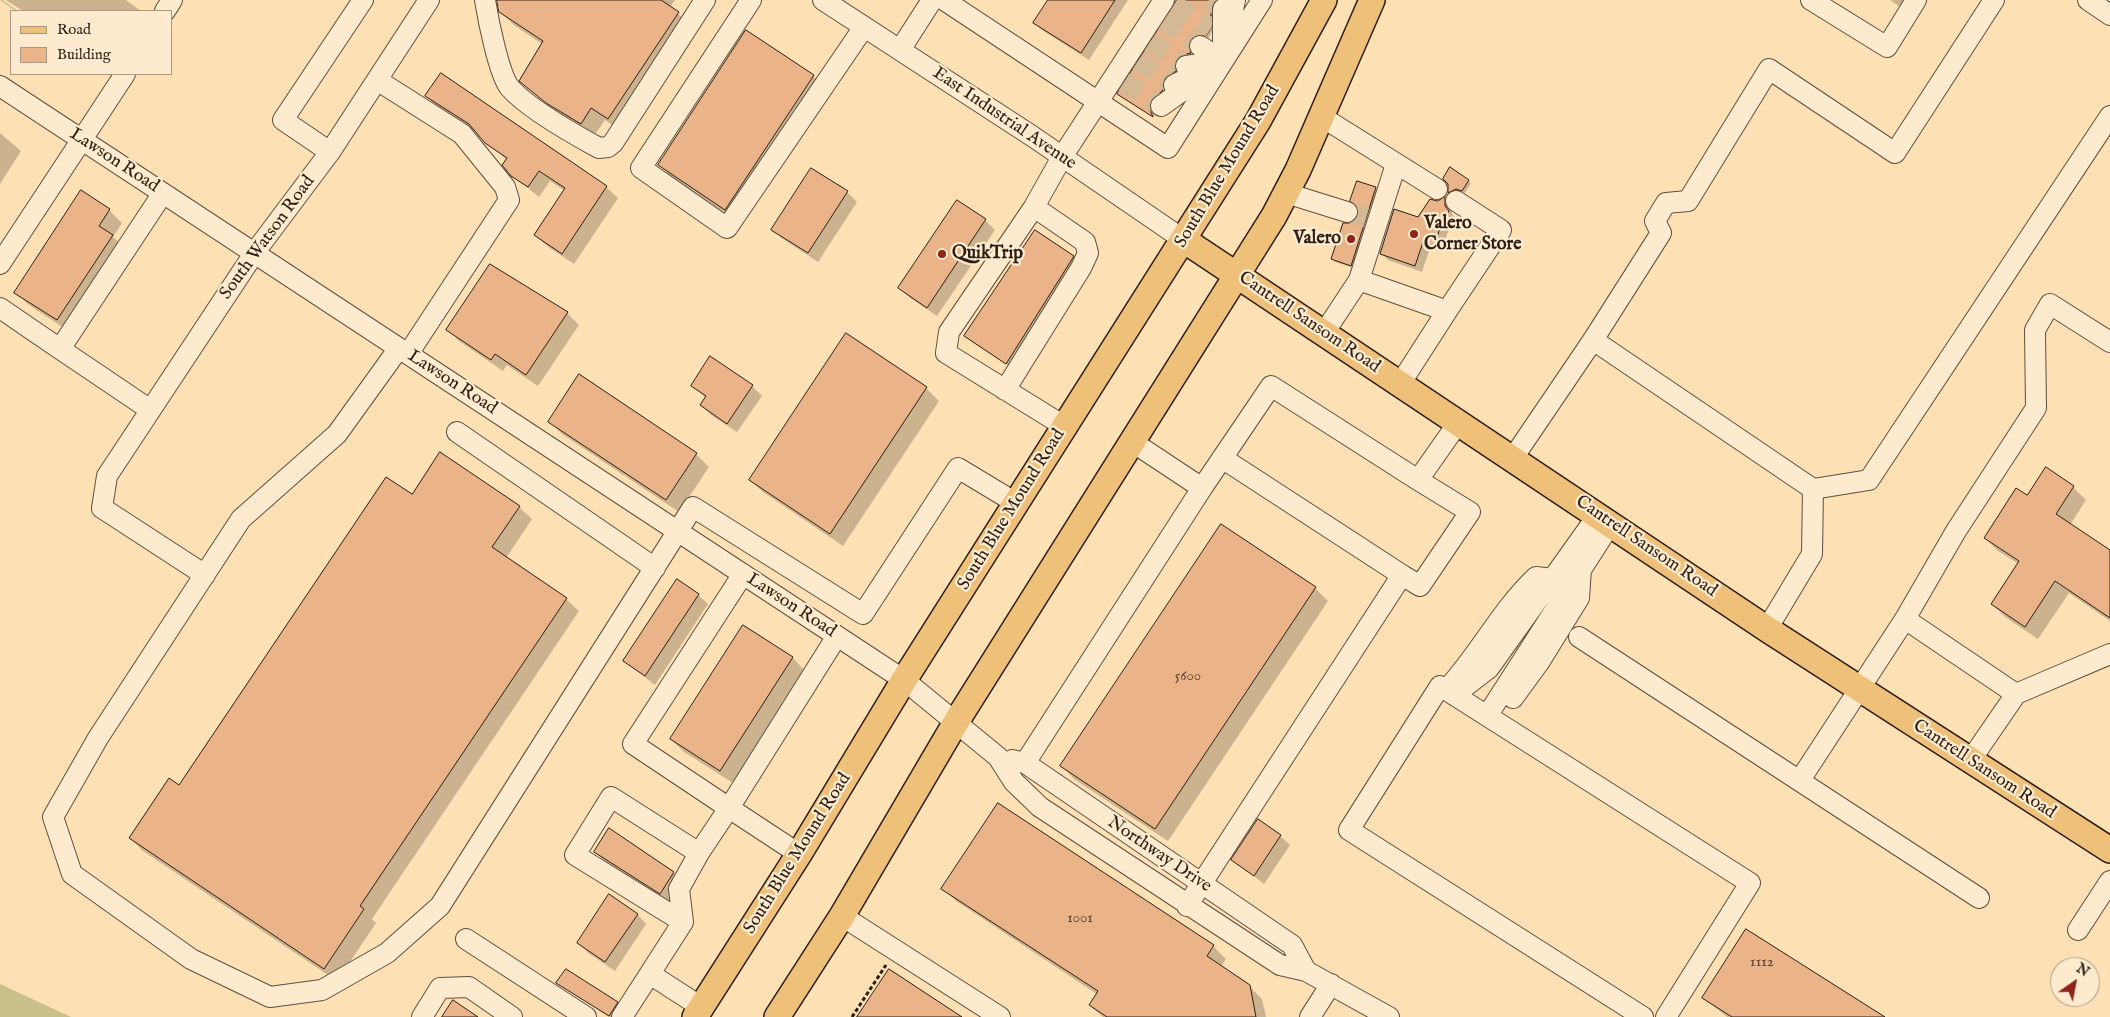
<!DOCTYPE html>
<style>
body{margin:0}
#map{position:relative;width:2110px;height:1017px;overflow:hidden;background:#fee0b5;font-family:"IM FELL English",serif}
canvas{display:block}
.legend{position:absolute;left:10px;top:10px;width:162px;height:65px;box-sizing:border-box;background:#feebcf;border:1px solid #aa9985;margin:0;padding:6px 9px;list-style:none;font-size:15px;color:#2b1f16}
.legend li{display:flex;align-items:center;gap:10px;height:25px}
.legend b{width:25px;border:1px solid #aa9985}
.north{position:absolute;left:2050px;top:957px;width:50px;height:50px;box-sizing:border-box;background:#feebcf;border:1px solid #aa9985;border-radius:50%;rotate:33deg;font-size:14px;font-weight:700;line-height:20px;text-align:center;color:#2b1f16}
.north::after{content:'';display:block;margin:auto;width:18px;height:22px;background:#8f2418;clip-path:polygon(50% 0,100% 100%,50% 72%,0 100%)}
</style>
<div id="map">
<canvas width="2110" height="1017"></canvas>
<ul class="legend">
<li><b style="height:6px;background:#efc07a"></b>Road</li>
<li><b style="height:14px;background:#eab488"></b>Building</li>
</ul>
<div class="north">N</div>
</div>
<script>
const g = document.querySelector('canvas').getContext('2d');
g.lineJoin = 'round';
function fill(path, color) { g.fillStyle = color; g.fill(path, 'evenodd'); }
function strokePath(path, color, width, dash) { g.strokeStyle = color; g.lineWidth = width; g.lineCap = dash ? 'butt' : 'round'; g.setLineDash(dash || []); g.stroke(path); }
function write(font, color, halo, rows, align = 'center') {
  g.font = font + ' "IM FELL English",serif'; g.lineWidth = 4.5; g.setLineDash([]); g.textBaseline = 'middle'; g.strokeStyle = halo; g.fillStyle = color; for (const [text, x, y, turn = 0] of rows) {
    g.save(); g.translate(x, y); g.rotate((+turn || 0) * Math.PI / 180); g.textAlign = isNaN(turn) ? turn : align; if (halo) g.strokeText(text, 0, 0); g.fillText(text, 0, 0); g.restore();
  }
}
const green = new Path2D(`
 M0 984 71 1017H0Z`);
const shadow = new Path2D(`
 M0 0H2L18 11H16Z
 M6 0H126L141 11H23Z
 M498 0H675L670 7 691 25 621 131 605 120 594 136 561 115 521 80 542 44 514 25 500 12Z
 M1049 0H1128L1089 60 1042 30 1035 23Z
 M1179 0H1226L1209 38 1198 37 1193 42 1190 49 1193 56 1178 64V74L1167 81 1166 93 1152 104 1154 117 1122 96Z
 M1890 0H1920L1910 14Z
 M441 75 606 187 618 198 574 264 547 246 535 235 565 191 550 181 539 197 512 175 507 160 478 133 438 108 427 96Z
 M813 76 826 88 738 222 672 178 660 165Z
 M0 133 21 151 0 184Z
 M1451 169 1471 183 1465 193 1460 191 1452 195 1449 192Z
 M812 170 847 192 857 202 818 262 783 239 773 230Z
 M1376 188 1378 191 1354 268 1335 262 1333 259 1351 225 1359 217Z
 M1445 199 1452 205V214L1456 219 1449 229 1441 252 1430 248 1422 272 1388 260 1381 253 1437 202Z
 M957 202 985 220 995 230 937 316 910 298 900 288Z
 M109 210 122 223 113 237 125 248 70 332 29 305 16 293Z
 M1073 257 1076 259 1009 366 968 339Z
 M542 296 567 313 579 325 538 386 507 365 503 371 459 341 448 330Z
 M847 335 926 388 939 401 843 546 763 492 750 480Z
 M710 358 752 386 762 396 737 432 711 415 701 405 706 398 692 385Z
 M580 376 696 454 709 467 679 512 562 434 550 422Z
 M2073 487 2086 500 2070 525 2110 552V621L2069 593 2038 639 2005 617 1992 604 2019 564 1998 551 1985 538 2028 497Z
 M412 495 519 507 532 519 506 558 566 599 579 611 372 919 376 923 337 981 143 851 130 838 180 787Z
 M1315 588 1328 601 1168 841 1074 779 1062 766Z
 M698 595 708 604 655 685 624 661Z
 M744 626 793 658 805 671 733 783 684 752 671 739Z
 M998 804 1213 946 1226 959 1221 967 1249 986 1262 999 1266 1017H1103L1090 1005 1097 994 956 901 943 888Z
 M1280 836 1290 845 1264 884 1233 860Z
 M595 852 674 873 683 882 670 902 605 861Z
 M637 914 646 924 615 971 588 953 579 943Z
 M558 982 617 1003 623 1009 618 1017H609Z
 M1704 998 1882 1017H1727Z`);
const building = new Path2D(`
 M497 0H661L679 12 608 119 591 108 581 124 546 103 519 81 543 41 499 12Z
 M1048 0H1115L1081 53 1033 23Z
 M1177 0H1216L1211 9V28L1206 36 1195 35 1190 39 1188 46 1191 53 1179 56 1175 61 1176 71 1164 78 1163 90 1150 102 1149 108 1153 117 1117 94Z
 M746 30 814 75 725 210 658 165Z
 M441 73 607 186 562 254 534 235 565 188 539 171 528 187 511 176 502 165 507 158 485 143 469 124 425 96Z
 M1450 167 1469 180 1462 191 1456 189 1448 193V184L1443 179Z
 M811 168 848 191 808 253 771 230Z
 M1357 181 1376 187 1351 266 1331 259 1343 223H1350L1358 216V209L1350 201Z
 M81 190 110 209 99 226 113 235 57 320 14 293Z
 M1445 197V206L1449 211 1442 222 1434 246 1423 242 1415 266 1380 254 1394 209 1418 217 1430 199 1437 201Z
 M957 200 986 219 927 308 898 288Z
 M1035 230 1074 256 1006 364 964 336Z
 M490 264 568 312 526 375 495 354 491 360 446 330Z
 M846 333 927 387 830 534 749 480Z
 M710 356 753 385 727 424 700 405 706 396 691 386Z
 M579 374 697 453 666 500 548 422Z
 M440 452 520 506 492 547 567 598 360 906 364 909 324 969 129 838 169 778 179 785 386 477 412 494Z
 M2046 467 2074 486 2056 514 2110 550V618L2055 581 2025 627 1991 604 2019 561 1984 538 2016 488 2027 495Z
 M1221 524 1316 587 1155 829 1060 766Z
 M677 579 699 594 645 676 623 661Z
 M743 625 793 657 720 771 670 739Z
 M998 803 1214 945 1207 956 1250 985 1256 1017H1107L1089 1005 1098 991 941 889Z
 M1258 819 1281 835 1254 876 1231 860Z
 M609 828 674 872 660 894 594 852Z
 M609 894 638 914 605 962 577 943Z
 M1746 929 1885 1017H1732L1702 998Z
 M566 969 618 1002 609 1016 556 983Z
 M889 969 962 1017H857Z
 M453 1000 478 1017H442Z`);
const minorTunnel = new Path2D(`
 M1209 0 1223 9
 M1174 5 1211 28
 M1163 21 1200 46
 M1150 42 1186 66
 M1138 61 1174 85
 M1124 82 1161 106
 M1347 212 1370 219`);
const path = new Path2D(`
 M852 1017 886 965`);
const minor = new Path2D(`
 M485 0C488 19 499 75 510 88 528 108 575 135 599 148L608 147 613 143 705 0
 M751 0 641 168 727 228 864 27
 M823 0 1032 136 1184 240
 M944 0 1168 148 1262 0
 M1811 0 1887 47 1916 0
 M2088 0 2110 15
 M1223 9V61L1235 0
 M165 11 172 0
 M1200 46 1223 61
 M900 50 932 0
 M377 80 462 134 505 187 509 200 408 354
 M1174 85 1223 61 1186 66
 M0 86 904 680 998 757 1014 782 1040 807 1280 965 1306 971 1389 1017
 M1161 106 1192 84
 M1322 117 1437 189
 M330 152 283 120 363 0
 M1286 193 1347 212
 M0 264 125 74
 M1359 280 1396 164
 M0 308 60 349
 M1447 311 1501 230 1456 201
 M1324 333 1359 280 1447 311 1400 384
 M1593 340 1661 233 1655 221 1666 203 1688 201 1769 69 1895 153 1994 0
 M399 348 337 434 241 519 98 738 53 817 72 874 191 959 270 997 322 990 387 953 440 906 693 507 863 614 958 468 1016 503
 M1005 390 1081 268 1088 253 1085 242 1034 207
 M149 409 60 349 163 193
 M1064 426 946 353 949 332 1034 207 1062 157 1164 0
 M457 432 655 568
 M1222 458 1402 575
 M1513 458 1593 340 1813 489
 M1202 488 1271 386 1418 480 1458 423
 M743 574 633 744 729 808 837 636
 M205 575 102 508 107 476 255 252 330 152 429 0
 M1905 619 2016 694 1970 761
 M1767 629 1812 554 1813 489 1869 480 2110 116
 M1579 637 1979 898
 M1448 688C1480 653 1502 609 1536 577L1552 579
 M2016 694 2110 654
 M1454 695 1489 668 1598 515
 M1513 698 1540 661 1579 598 1581 569
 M1487 716 1611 523
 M1012 760 1025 763 1292 945 1306 971
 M1025 763 1202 488 1131 441
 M1800 780 1905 619 1956 531 2036 408 2035 330 2050 304 2110 342
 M1187 906 1402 575 1420 586 1470 512 1418 480
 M842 916 1000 1017
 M683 922 679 889 699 853
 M2078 930 2110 881
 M466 939 586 1017
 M650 974 701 1007
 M422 1017 440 988 469 987 512 1017
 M622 1017 683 922 575 855 611 797 699 853 729 808 799 854
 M1310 1017 1331 984
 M1643 1017 1349 830 1440 686 1750 883 1666 1017`);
const major = new Path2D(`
 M1184 240 1767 629 2110 850
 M695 1017 799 854 904 680 1258 121 1324 0
 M777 1017 842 916 956 722 1274 216 1298 170 1372 0`);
const markers = [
 [1414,234,5,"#8f2418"],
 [1351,239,5,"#8f2418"],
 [942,254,5,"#8f2418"]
];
const numberNames = [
 ["5600",1188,677],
 ["1001",1080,919],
 ["1112",1762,963]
];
const streetNames = [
 ["East Industrial Avenue",1004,119,34],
 ["Lawson Road",114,161,33],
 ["South Blue Mound Road",1228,167,-59],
 ["South Watson Road",268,238,-54],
 ["Cantrell Sansom Road",1309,323,34],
 ["Lawson Road",452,383,33],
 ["South Blue Mound Road",1012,510,-58],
 ["Cantrell Sansom Road",1646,547,34],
 ["Lawson Road",791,606,33],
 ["Cantrell Sansom Road",1984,770,33],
 ["South Blue Mound Road",798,854,-58],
 ["Northway Drive",1159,855,34]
];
const poiNames = [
 ["Valero",1424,224],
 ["Corner Store",1424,245],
 ["Valero",1341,239,"right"],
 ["QuikTrip",952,254]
];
fill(green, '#c8c088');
fill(shadow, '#0003');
fill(building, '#eab488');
strokePath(building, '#2b1f16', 1);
strokePath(minorTunnel, '#d4b995', 20, [20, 10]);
strokePath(minor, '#604f3e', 22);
strokePath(major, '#2b1f16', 28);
strokePath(path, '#2b1f16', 3, [4, 2.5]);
strokePath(minor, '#feebcf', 20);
strokePath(major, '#efc07a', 25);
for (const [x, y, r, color] of markers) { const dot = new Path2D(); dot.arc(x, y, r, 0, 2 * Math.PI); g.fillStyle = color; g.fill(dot); strokePath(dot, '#feebcf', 2); }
write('15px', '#5b4432', null, numberNames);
write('18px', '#2b1f16', '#feebcf', streetNames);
write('bold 18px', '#2b1f16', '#feebcf', poiNames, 'left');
</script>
